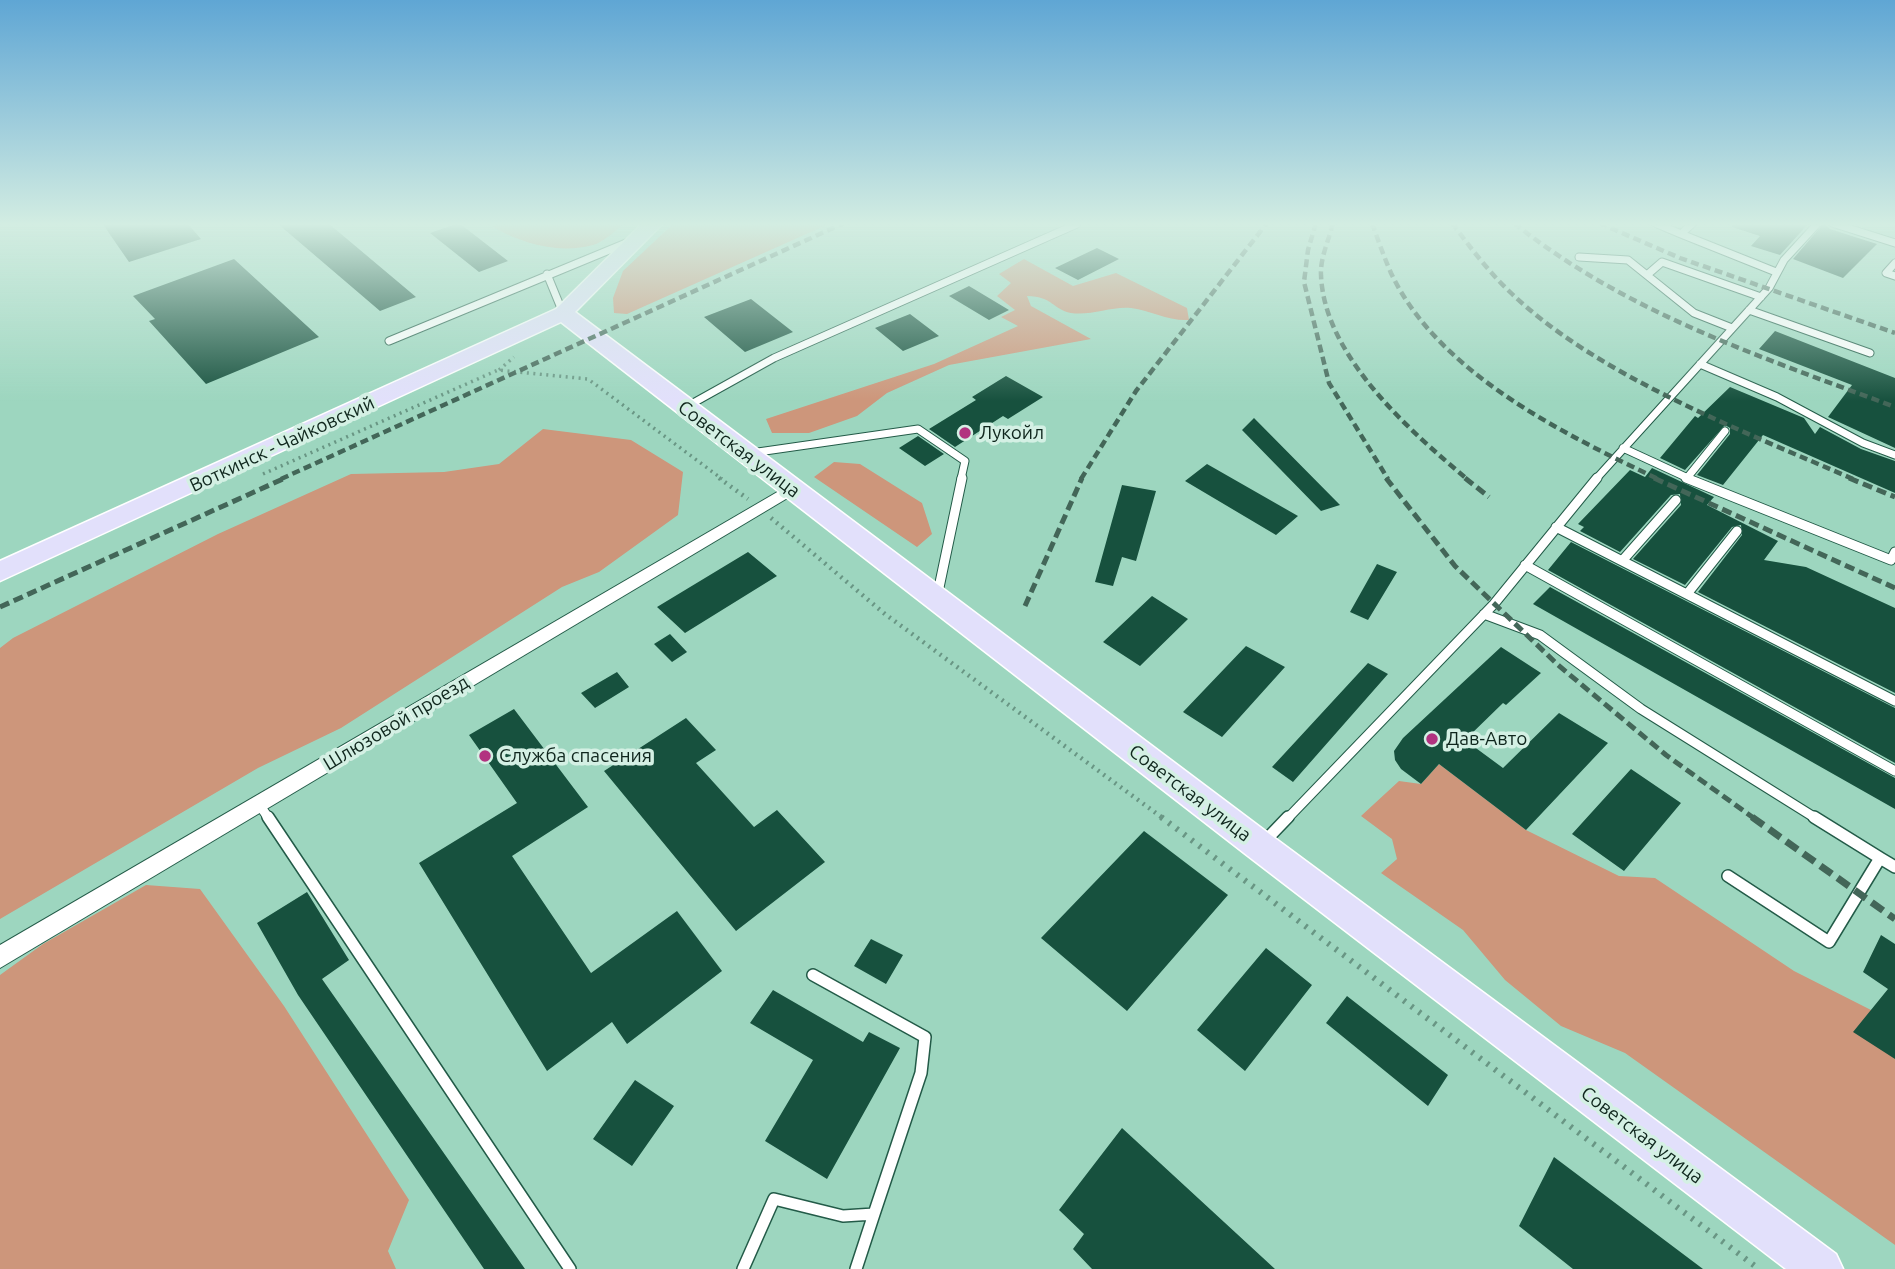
<!DOCTYPE html>
<meta charset="utf-8">
<style>
body{margin:0}
canvas{display:block;background:#9dd6bf}
</style>
<canvas width="1895" height="1269"></canvas>
<script>
const g = document.querySelector('canvas').getContext('2d');
g.lineJoin = 'round';
function fill(path, color) { g.fillStyle = color; g.fill(path, 'evenodd'); }
function strokePath(path, color, width, dash) { g.strokeStyle = color; g.lineWidth = width; g.lineCap = dash ? 'butt' : 'round'; g.setLineDash(dash || []); g.stroke(path); }
function write(font, color, halo, rows, align = 'center') {
  g.font = font + ' Ubuntu,sans-serif'; g.lineWidth = 7; g.setLineDash([]); g.textBaseline = 'middle'; g.strokeStyle = halo; g.fillStyle = color; for (const [text, x, y, turn = 0] of rows) {
    g.save(); g.translate(x, y); g.rotate((+turn || 0) * Math.PI / 180); g.textAlign = isNaN(turn) ? turn : align; if (halo) g.strokeText(text, 0, 0); g.fillText(text, 0, 0); g.restore();
  }
}
const green = new Path2D(`
 M494 223H625C616 230 604 242 593 245 559 254 523 244 493 227Z
 M674 223H831L627 314 614 313 613 298 623 271Z
 M1024 259 1073 286 1116 273 1187 308 1189 320C1167 321 1152 311 1131 308 1112 306 1091 316 1071 313 1052 309 1054 297 1027 296L1031 306 1091 339 949 365 887 393 857 416 809 433H772L766 419 934 364 1018 326 1001 317 1015 310 997 296 1011 283 999 274Z
 M543 429 631 440 683 472 678 515 599 572 562 587 341 728 258 768 0 919V648L13 638 218 534 351 474 444 472 499 464Z
 M834 462 860 464 922 503 932 534 917 547 814 477Z
 M1439 764 1526 830 1619 876 1655 878 1794 971 1871 1010 1895 1059V1245L1625 1053 1561 1026 1505 980 1463 930 1381 873 1397 859 1392 839 1361 816 1399 781 1421 784Z
 M146 885 200 889 284 1006 409 1200 388 1251 396 1269H0V975L43 944Z`);
const building = new Path2D(`
 M102 223H187L201 239 129 262Z
 M277 223H328L416 297 380 311Z
 M459 223 508 261 479 272 430 233Z
 M1732 223H1809L1780 255 1751 246 1760 236 1732 227Z
 M1824 223 1830 229 1877 244 1843 278 1793 259Z
 M1097 248 1119 259 1078 280 1055 268Z
 M234 259 319 337 206 384 149 321 155 319 133 296Z
 M969 286 1009 310 989 320 949 296Z
 M751 299 793 332 745 352 704 317Z
 M910 314 939 336 903 351 875 328Z
 M1775 331 1895 378V448L1828 417 1852 385 1759 349Z
 M1006 376 1043 397 1008 419 1003 416 955 447 929 429 976 400 972 397Z
 M1730 387 1804 418 1815 434 1820 427 1861 449 1895 461V493L1763 435 1723 485 1697 475 1730 434V428L1725 425 1685 470 1660 458 1695 416 1698 418Z
 M1254 418 1340 505 1321 511 1242 430Z
 M918 436 944 454 925 466 899 448Z
 M1207 464 1298 516 1276 535 1185 481Z
 M1652 468 1714 497 1707 505 1778 541 1764 560 1806 567 1895 608V693L1698 592 1742 535 1741 525 1732 527 1685 585 1633 559 1681 505 1680 494 1671 495 1620 552 1580 531 1584 527 1578 524 1630 470 1645 477Z
 M1122 485 1156 491 1136 561 1122 557 1113 586 1095 582Z
 M1571 542 1895 708V763L1548 570Z
 M748 552 777 576 685 633 657 607Z
 M1377 564 1397 572 1368 620 1350 612Z
 M1550 587 1895 778V809L1533 604Z
 M1152 596 1188 619 1140 666 1103 642Z
 M670 634 687 652 672 662 654 644Z
 M1246 646 1285 667 1222 737 1183 712Z
 M1501 647 1541 673 1506 705 1503 703 1465 740 1503 768 1559 713 1608 743 1526 830 1439 764 1421 784 1401 769 1395 760 1394 751 1403 738Z
 M1368 663 1388 674 1293 782 1272 767Z
 M617 672 629 687 595 708 581 693Z
 M514 709 588 807 512 856 591 973 677 911 722 971 627 1044 612 1022 547 1071 419 863 517 803 469 735Z
 M686 718 716 750 696 763 754 827 777 810 825 862 736 931 604 771Z
 M1631 769 1681 803 1624 871 1572 834Z
 M1144 831 1228 895 1127 1011 1041 938Z
 M307 892 349 960 322 979 525 1269H484L298 995 257 923Z
 M1881 935 1895 944V1059L1853 1032 1888 989 1863 972Z
 M871 939 903 955 886 984 854 966Z
 M1266 948 1312 985 1245 1071 1197 1030Z
 M773 990 863 1042 869 1032 900 1048 827 1179 765 1141 813 1060 750 1023Z
 M1347 996 1448 1075 1428 1106 1326 1023Z
 M635 1080 674 1106 632 1166 593 1139Z
 M1122 1128 1275 1269H1092L1073 1249 1084 1234 1059 1210Z
 M1554 1157 1703 1269H1573L1519 1226Z`);
const pathFar2 = new Path2D(`
 M499 370 514 357
 M263 474 498 370 588 379 722 479`);
const pathFar1 = new Path2D(`
 M719 478 748 499
 M771 518 885 614 1164 819`);
const path = new Path2D(`
 M1161 817 1759 1269`);
const serviceFar2 = new Path2D(`
 M1655 223 1681 234
 M1693 223 1681 234 1776 272
 M1832 223 1895 243
 M1579 257 1628 260 1694 313 1732 328
 M1895 263 1886 273 1895 276
 M547 274 563 313
 M1647 275 1662 262 1761 297
 M1749 310 1870 353
 M389 341 631 241
 M1700 364 1777 397 1863 443 1895 455
 M686 407 774 358 1077 224
 M1623 448 1690 479
 M751 453 918 429 965 461 961 479
 M1687 478 1725 431
 M1596 479 1769 288 1784 260 1818 223`);
const serviceFar1 = new Path2D(`
 M1686 478 1891 560 1895 552
 M1556 527 1895 701
 M1622 561 1676 500
 M1525 565 1895 771
 M1687 594 1737 531
 M937 597 962 478
 M1484 614 1540 635 1641 709 1817 819
 M259 804 269 819
 M1287 819 1494 604 1597 478`);
const service = new Path2D(`
 M268 817 570 1269
 M1264 842 1288 817
 M1880 858 1895 867
 M1728 876 1829 942 1880 858 1814 817
 M743 1269 774 1199 843 1216 874 1214 921 1073 925 1037 813 975
 M856 1269 874 1214`);
const minor = new Path2D(`
 M791 484 796 485 799 489 796 493 0 968V945Z`);
const primary = new Path2D(`
 M643 223H663L575 312 1272 836 1836 1254 1843 1269H1786L1248 856 561 322 0 581V561L556 309Z`);
const railFar2 = new Path2D(`
 M1316 223 1308 250 1304 282 1329 383 1388 479
 M1333 223C1329 240 1320 258 1321 275 1324 356 1410 431 1467 479
 M1372 223C1378 240 1384 257 1391 273 1438 373 1564 434 1658 479
 M1452 223C1470 247 1488 271 1510 292 1597 376 1743 431 1853 479
 M1514 223C1626 313 1762 357 1895 407
 M1599 223 1680 258 1895 333
 M281 479 844 223
 M1081 479 1136 391 1267 223`);
const railFar1 = new Path2D(`
 M1386 478 1455 566 1558 665 1666 755 1755 819
 M1465 478 1489 497
 M1654 478 1895 588
 M1849 478 1895 497
 M1025 606 1082 478
 M0 607 285 478`);
const rail = new Path2D(`
 M1752 817 1895 919`);
const markers = [
 [965,433,7,"#b23380"],
 [1432,739,7,"#b23380"],
 [485,756,7,"#b23380"]
];
const poiNames = [
 ["Лукойл",979,433],
 ["Дав-Авто",1446,739],
 ["Служба спасения",499,756]
];
const streetNames = [
 ["Воткинск - Чайковский",282,444,-25],
 ["Советская улица",739,449,37],
 ["Шлюзовой проезд",396,723,-31],
 ["Советская улица",1190,793,37],
 ["Советская улица",1642,1135,37]
];
fill(green, '#cd967b');
fill(building, '#17513e');
strokePath(serviceFar2, '#235b48', 9);
strokePath(serviceFar1, '#235b48', 11);
strokePath(service, '#235b48', 14);
strokePath(minor, '#235b48', 2);
strokePath(primary, '#fff', 3);
strokePath(pathFar2, '#699684', 3.5, [2, 4.5]);
strokePath(pathFar1, '#699684', 4.5, [2, 5]);
strokePath(path, '#699684', 6, [2.5, 7]);
strokePath(serviceFar2, '#fff', 7);
strokePath(serviceFar1, '#fff', 9);
strokePath(service, '#fff', 11);
fill(minor, '#fff');
fill(primary, '#e2e0fb');
strokePath(railFar2, '#436658', 4.5, [8, 4.5]);
strokePath(railFar1, '#436658', 5, [10, 5]);
strokePath(rail, '#436658', 7, [14, 7]);
const sky = g.createLinearGradient(0, 0, 0, 401);
sky.addColorStop(0, '#5fa6d4');
sky.addColorStop(0.56, '#d3ede2');
sky.addColorStop(1, '#d3ede200');
g.fillStyle = sky;
g.fillRect(0, 0, 1895, 401);
for (const [x, y, r, color] of markers) { const dot = new Path2D(); dot.arc(x, y, r, 0, 2 * Math.PI); g.fillStyle = color; g.fill(dot); strokePath(dot, '#d4f0e4', 2.5); }
write('19px', '#0f261d', '#d4f0e4', poiNames, 'left');
write('19px', '#0f261d', '#d4f0e4', streetNames);
</script>
